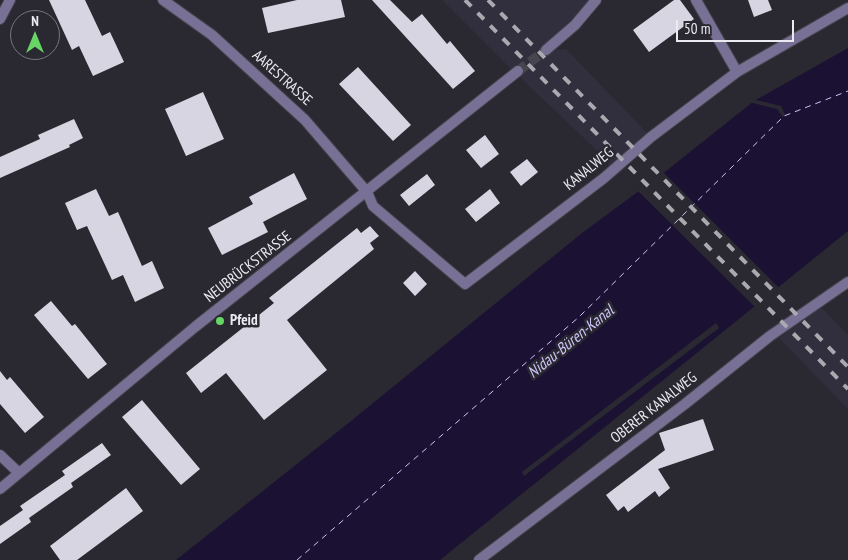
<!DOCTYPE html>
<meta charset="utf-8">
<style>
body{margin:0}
#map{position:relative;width:848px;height:560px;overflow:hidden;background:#2a2931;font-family:"PT Sans Narrow",sans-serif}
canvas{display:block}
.north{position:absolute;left:10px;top:10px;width:50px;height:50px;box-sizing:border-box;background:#2a2931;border:1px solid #77767d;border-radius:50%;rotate:0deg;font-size:14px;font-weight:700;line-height:20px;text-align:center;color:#ebeaf0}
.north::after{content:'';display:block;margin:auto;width:18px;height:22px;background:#67d466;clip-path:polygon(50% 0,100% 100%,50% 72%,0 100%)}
.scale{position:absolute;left:676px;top:20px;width:118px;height:22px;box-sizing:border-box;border:2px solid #ebeaf0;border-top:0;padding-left:6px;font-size:15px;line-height:18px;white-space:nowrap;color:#ebeaf0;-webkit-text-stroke:4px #2a2931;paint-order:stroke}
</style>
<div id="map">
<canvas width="848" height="560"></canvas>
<div class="north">N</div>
<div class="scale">50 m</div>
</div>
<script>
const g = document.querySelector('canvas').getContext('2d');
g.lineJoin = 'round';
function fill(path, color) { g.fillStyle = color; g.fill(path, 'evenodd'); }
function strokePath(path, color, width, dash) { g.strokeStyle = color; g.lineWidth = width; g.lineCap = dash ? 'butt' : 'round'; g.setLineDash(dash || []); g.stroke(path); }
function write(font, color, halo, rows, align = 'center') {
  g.font = font + ' "PT Sans Narrow",sans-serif'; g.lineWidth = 5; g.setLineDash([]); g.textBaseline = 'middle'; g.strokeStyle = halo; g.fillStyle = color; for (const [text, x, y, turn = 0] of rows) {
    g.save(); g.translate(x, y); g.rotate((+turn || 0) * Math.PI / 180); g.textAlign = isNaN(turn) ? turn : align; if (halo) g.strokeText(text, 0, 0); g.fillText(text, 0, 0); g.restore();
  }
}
const built = new Path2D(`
 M442 0H596L546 50 566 49 651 137 604 178 609 162 506 64Z
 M820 306 848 335V409L779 338Z`);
const water = new Path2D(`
 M848 48V231L440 560H176L351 421 582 233 666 171 754 101Z`);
const pier = new Path2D(`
 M752 99 781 106 785 115 783 117 777 109 749 102Z
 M662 171 780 289 756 308 637 190Z
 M716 323 719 328 524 476 522 472Z`);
const ferry = new Path2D(`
 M297 560 579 317 784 116 848 91`);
const building = new Path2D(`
 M49 0H85L102 36 110 32 124 62 93 76 79 46 72 50Z
 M297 0H341L345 17 268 33 262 8Z
 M372 0H390L412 22 422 14 447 44 450 41 475 71 453 89Z
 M674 0H680L694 19 649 52 633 30Z
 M748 0H768L772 10 754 17Z
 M358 67 411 125 393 141 339 84Z
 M203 92 224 139 186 156 165 109Z
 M74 119 83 138 69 145 70 147 0 178V157L40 139 38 135Z
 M485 135 499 154 481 168 466 150Z
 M527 159 538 172 521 186 510 172Z
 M294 173 307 199 263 222 268 232 222 255 208 228 253 204 249 197Z
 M427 174 435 185 409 206 400 195Z
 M96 189 109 216 118 212 142 266 152 261 164 288 135 302 123 275 112 280 87 226 77 230 65 203Z
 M490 189 500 203 476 222 465 209Z
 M370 226 379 236 370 243 374 249 287 320 327 370 264 420 226 373 201 393 186 373 274 303 269 298 357 228 361 233Z
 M415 271 427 284 415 296 403 283Z
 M51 301 72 326 75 324 107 364 88 379 34 315Z
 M0 371 7 380 10 377 44 417 25 433 0 404Z
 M142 400 200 469 181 485 122 417Z
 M703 419 714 450 658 469 670 488 659 497 655 491 628 512 624 506 618 511 606 495 665 450 659 433Z
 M102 443 111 455 71 483 73 487 29 518 31 522 0 544V526L23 510 20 506 65 475 62 471Z
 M126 488 143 511 77 560H60L50 546Z`);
const streetTunnel = new Path2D(`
 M518 71 546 50`);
const lane = new Path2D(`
 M696 0 737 72
 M367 192 373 206 465 284 604 178 651 137 737 72 848 8`);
const street = new Path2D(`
 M163 0 212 35 305 120 367 192
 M0 19 10 0
 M546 50 575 25 596 0
 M0 455 19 473
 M0 489 195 327 518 71
 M479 560 685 404 770 336 848 282`);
const rail = new Path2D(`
 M465 0 848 389
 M488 0 848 367`);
const markers = [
 [220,321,5,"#67d466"]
];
const streetNames = [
 ["AARESTRASSE",282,78,42],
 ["KANALWEG",589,169,-39],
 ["NEUBRÜCKSTRASSE",248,267,-38],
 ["OBERER KANALWEG",654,408,-38]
];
const poiNames = [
 ["Pfeid",230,321]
];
const waterNames = [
 ["Nidau-Büren-Kanal",571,342,-39]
];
fill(built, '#312f3d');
fill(water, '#1b1233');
fill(pier, '#2a2931');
strokePath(ferry, '#cdc3f8', 1, [6, 5]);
fill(building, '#d7d5e1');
strokePath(streetTunnel, '#47464e', 10, [10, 5]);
strokePath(lane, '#45444c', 12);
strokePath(street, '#45444c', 12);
strokePath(lane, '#787195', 10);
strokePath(street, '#787195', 10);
strokePath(rail, '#aaa9b0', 4, [9, 9]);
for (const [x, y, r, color] of markers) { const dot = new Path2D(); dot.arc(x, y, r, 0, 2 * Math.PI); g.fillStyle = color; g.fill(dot); strokePath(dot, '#2a2931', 2); }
write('15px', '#ebeaf0', '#2a2931', streetNames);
write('bold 15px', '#ebeaf0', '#2a2931', poiNames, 'left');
write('italic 16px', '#cdc3f8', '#2a2931', waterNames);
</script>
